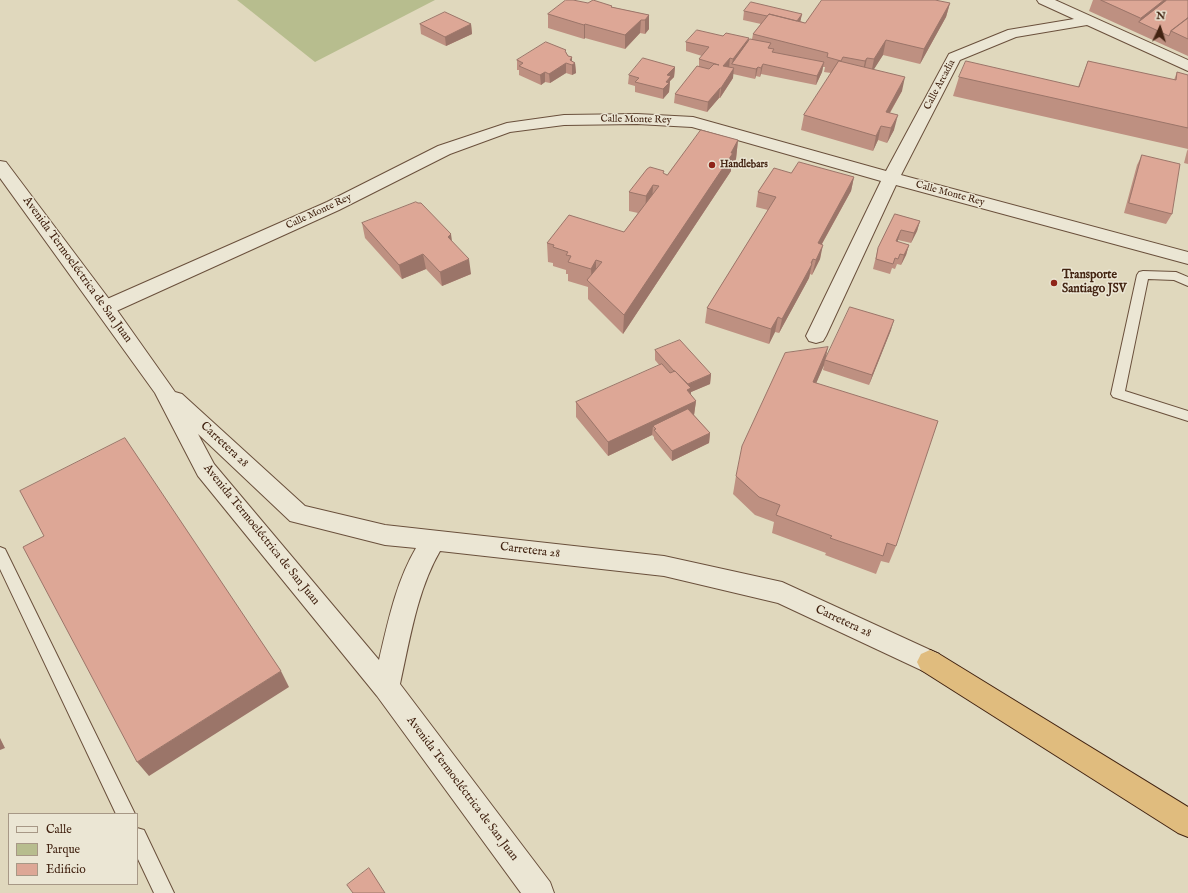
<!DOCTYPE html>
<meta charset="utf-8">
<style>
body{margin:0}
#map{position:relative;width:1188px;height:893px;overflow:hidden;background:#e0d8bd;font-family:"IM FELL English",serif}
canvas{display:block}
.legend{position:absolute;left:8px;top:813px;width:130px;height:72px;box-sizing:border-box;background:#ebe6d4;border:1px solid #a79886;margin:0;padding:5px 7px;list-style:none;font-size:12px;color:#422311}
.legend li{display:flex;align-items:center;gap:8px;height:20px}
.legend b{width:20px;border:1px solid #a79886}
.north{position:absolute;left:1140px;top:8px;width:40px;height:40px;-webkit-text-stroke:3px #ebe6d4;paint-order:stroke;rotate:4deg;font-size:11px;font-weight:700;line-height:16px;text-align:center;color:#422311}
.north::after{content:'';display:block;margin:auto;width:14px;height:18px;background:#422311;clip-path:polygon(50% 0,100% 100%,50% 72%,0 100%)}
</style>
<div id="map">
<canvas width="1188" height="893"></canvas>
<ul class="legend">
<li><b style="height:5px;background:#ebe6d4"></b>Calle</li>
<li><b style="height:11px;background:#b7bd8e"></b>Parque</li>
<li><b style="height:11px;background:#dda796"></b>Edificio</li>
</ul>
<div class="north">N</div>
</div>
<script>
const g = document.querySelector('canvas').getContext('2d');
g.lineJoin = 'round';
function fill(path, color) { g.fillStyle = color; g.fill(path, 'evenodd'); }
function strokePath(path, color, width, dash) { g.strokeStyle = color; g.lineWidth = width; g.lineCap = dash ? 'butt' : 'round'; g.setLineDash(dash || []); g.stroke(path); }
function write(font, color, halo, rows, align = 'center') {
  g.font = font + ' "IM FELL English",serif'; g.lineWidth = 3; g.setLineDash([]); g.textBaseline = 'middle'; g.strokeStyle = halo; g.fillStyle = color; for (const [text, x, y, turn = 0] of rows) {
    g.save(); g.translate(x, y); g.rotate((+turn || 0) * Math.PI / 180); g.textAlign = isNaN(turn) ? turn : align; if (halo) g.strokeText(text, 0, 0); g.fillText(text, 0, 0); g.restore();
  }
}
const green = new Path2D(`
 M237 0H435L315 62Z`);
const service = new Path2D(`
 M1143 271 1176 272 1188 277V286L1174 280 1148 279 1125 391 1188 411V421L1113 397 1111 394 1137 275 1139 272Z
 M0 547 5 549 135 814H116L0 569Z
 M137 828 144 830 174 893H154L137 857Z`);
const minor = new Path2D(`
 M1037 0H1055L1188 60V71L1087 25 1016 37 960 60 901 175 1188 252V264L896 185 826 336 823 341 816 343 809 341 806 336 881 181 692 127 637 124 564 125 510 132 450 154 339 210 112 313 105 315 98 313 95 308 98 303 327 202 438 146 507 123 564 115 637 114 693 117 886 171 949 54 1008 30 1074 19 1039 3Z`);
const tertiary = new Path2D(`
 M0 161 6 162 112 303 175 392 182 394 305 506 385 525 664 556 782 582 939 654 943 662 939 670 930 674 921 670 778 603 664 576 440 551C417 591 410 639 400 684L550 882 554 893H521L377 696 198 476 155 393 0 178ZM198 434 290 521 385 545 416 548C396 582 388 622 379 660L214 464Z`);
const motorway = new Path2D(`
 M930 650 939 654 1188 807V837L1178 833 921 670 917 662 921 654Z`);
const wall = new Path2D(`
 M1093 0H1188V56L1089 11Z
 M588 3 612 6V7L649 15V29L645 34 640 33 625 49 585 38 584 39 548 28V14Z
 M950 3 946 17 920 64 883 55 873 70 902 91 890 113 894 130 887 143 878 140 873 151 801 130 804 115 831 73 824 72 825 67H823L822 72 816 85 761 74 760 77 756 76 755 79 733 74V78L720 98H719L707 112 674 103 675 94 699 66V59L702 56 686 51V42L723 36 749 41 752 39 753 34 761 24 743 20 744 11 802 14 800 21 805 23Z
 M420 24H471L472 34 446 46 421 34Z
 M566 52 568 56 572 57V61L575 63 576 73 572 75 566 73 550 83 545 82 541 85 519 75V70H517V60Z
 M1088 61 1174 80 1177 72 1188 75V149L953 96 959 77 1078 87Z
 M675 67 674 77 670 81 669 92 663 99 635 92V86L628 84 629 75Z
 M738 140 736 159 731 167V171L623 334 588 299V287L568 281V274H566V270L553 266V263L548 262 547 243 624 232 638 213 629 211V192L664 174 667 175Z
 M1188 149V164L1184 163 1187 151Z
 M1142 155 1172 214 1166 224 1124 213 1137 165Z
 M791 173 854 177 851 191 822 244 820 259 812 275 810 274 809 278 779 333 775 332 769 344 705 323 707 308 768 210 756 207 758 192Z
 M895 214 920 221 917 231 911 243 898 240V242L909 245 906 255 901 265 897 264 895 269 892 268 890 274 873 269 878 248Z
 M362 223 451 234V240L471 274 442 286 426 269 402 279 365 238Z
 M891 330 869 385 823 370 825 360Z
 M828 347 824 365 816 383 896 546 889 563 881 561 876 574 825 555 826 553 772 533 774 522 755 515 733 494 736 476Z
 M655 350 711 374 710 384 691 392V395L696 401 694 415 710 433 709 443 672 461 654 439V437L652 435 608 456 576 417V402L660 366 655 360Z`);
const shadedWall = new Path2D(`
 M1164 0H1174L1139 22 1141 18Z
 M950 3 946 17 920 64 924 49Z
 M802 14 800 23 795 22Z
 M649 15V29L645 34V20Z
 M641 20 640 33 625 49V35Z
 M471 24 472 34 446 46 445 37Z
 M585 24V38L584 39V25Z
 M749 38 748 48 732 64 733 59Z
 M886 40 883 55 871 74 874 59Z
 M572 57V65L575 63 576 73 572 75V65L570 60Z
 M730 58 729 68 723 66Z
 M867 58 864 72 862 76 865 61Z
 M824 62 822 72 816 85 817 76Z
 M566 63V73L550 83 549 74Z
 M763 64 761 74 760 77 761 68Z
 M675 67 674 77 670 81 669 92 663 99V89L667 75Z
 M758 67 756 76 755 79 756 69Z
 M734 68 733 78 720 98 721 88Z
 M545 72V82L541 85 540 75Z
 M905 77 902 91 882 126 886 112Z
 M720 88 719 98 707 112 708 102Z
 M898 115 894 130 887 143 891 128Z
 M881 126 878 140 873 151 876 136Z
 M738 140 736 159 731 167V171L623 334 624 315 731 153Z
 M854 177 851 191 814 258 818 243Z
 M653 185 652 204 645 215 646 196Z
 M920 221 917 231 911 243 914 233Z
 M901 230 898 240 893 251 896 241Z
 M451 234 453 248 448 237Z
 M823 245 820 259 812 275 816 260Z
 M909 245 906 255 901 265 904 255Z
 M423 254 426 269 402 279 399 265Z
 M469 259 471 274 442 286 440 272Z
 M813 259 809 278 779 333 782 319Z
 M596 260V279L592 284 591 269Z
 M778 317 775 332 769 344 771 329Z
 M894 320 891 330 869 385 872 375Z
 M828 347 824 365 809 400 813 382Z
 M711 374 710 384 691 392 690 403 686 405 687 385Z
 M696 401 694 415 657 433 656 429 653 426 652 435 608 456V442Z
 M710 433 709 443 672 461V451Z
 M281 671 289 687 149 776 137 762Z
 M0 738 5 748 0 750Z`);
const building = new Path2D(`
 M566 0H573L588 3 593 0 612 6 611 7 649 15 645 20H641L625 35 585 24 584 25 548 14Z
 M822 0H935L950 3 924 49 886 40 874 59 867 58 865 61 843 57 841 61 827 57 828 53 753 34 769 14 805 23Z
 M1101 0H1164L1141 18Z
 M1167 0H1188V18L1171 31 1169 36 1139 22Z
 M751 2 802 14 797 21 769 14 767 16 744 11Z
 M445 12 471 24 445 37 420 24Z
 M1188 18V39L1171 31Z
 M697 30 723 36 726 33 749 38 733 59 730 58 723 66 734 68 721 88H720L708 102 675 94 697 66 709 69 714 64 719 65 699 59 709 47 686 42Z
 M750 39 771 43 768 48 774 49 772 52 824 62 817 76 763 64 761 68 758 67 756 69 732 64Z
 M546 42 566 50 565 51 568 56 572 57 570 60 575 63 572 65 566 63 549 74 545 72 540 75 519 66 523 63 517 60Z
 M643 58 675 67 667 75 671 76 666 82 669 83 663 89 635 82 639 78 629 75Z
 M839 61 905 77 886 112 898 115 891 128 881 126 876 136 804 115Z
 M966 61 1079 87 1088 61 1176 80 1177 72 1188 75V128L959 77Z
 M701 130 738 140 731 153H733L624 315 587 280 602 262 596 260 591 269 568 262 571 256 566 255 568 252 553 247 554 245 547 243 569 215 624 232 659 186 653 185 646 196 629 192 647 169 650 167 664 171 663 173 667 175Z
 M1142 155 1180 164 1172 214 1129 203Z
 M799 162 854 177 818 243 823 245 816 260 813 259 811 263 812 264 782 319 778 317 771 329 707 308 776 197 758 192 774 168 791 173Z
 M416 202 418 203H421L451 234 448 237 469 259 440 272 423 254 399 265 362 223Z
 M895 214 920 221 914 233 901 230 896 241 909 245 904 255 900 254 898 259 895 258 893 264 876 259 878 248Z
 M850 307 894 320 872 375 825 360Z
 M680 340 711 374 688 384 675 371H674L655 350Z
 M828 347 813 382 938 421 896 546 887 543 883 556 830 538 832 536 776 515 780 505 759 497 736 476 742 446 785 353Z
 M662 364 670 373 675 371 691 388 687 390 696 401 608 442 576 402Z
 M688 409 710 433 672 451 654 430 656 429 653 426Z
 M125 438 281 671 137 762 23 547 44 536 20 491Z
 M369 868 385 893H353L347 885Z`);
const markers = [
 [712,165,4,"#8f2418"],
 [1054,283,4,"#8f2418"]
];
const farStreetnames = [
 ["Calle Arcadia",940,85,-62],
 ["Calle Monte Rey",636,120,1],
 ["Calle Monte Rey",950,194,15],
 ["Calle Monte Rey",319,212,-25]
];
const farPoinames = [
 ["Handlebars",720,165]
];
const streetNames = [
 ["Avenida Termoeléctrica de San Juan",77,270,54],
 ["Carretera 28",224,445,43],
 ["Avenida Termoeléctrica de San Juan",261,535,51],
 ["Carretera 28",530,551,7],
 ["Carretera 28",843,622,25],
 ["Avenida Termoeléctrica de San Juan",462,789,53]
];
const poiNames = [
 ["Transporte",1062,276],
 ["Santiago JSV",1062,290]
];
fill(green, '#b7bd8e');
strokePath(service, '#6a503c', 2);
strokePath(minor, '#6a503c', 2);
strokePath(tertiary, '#6a503c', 2);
strokePath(motorway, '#422311', 2);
fill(service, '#ebe6d4');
fill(minor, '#ebe6d4');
fill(tertiary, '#ebe6d4');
fill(motorway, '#e0bc7e');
fill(wall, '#be9081');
fill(shadedWall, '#9b7569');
fill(building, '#dda796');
strokePath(building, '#9b7569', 1);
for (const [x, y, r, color] of markers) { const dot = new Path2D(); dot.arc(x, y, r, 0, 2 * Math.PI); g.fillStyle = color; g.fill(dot); strokePath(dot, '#ebe6d4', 1.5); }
write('10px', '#422311', '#ebe6d4', farStreetnames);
write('bold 10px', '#422311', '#ebe6d4', farPoinames, 'left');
write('12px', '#422311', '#ebe6d4', streetNames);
write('bold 12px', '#422311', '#ebe6d4', poiNames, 'left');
</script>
